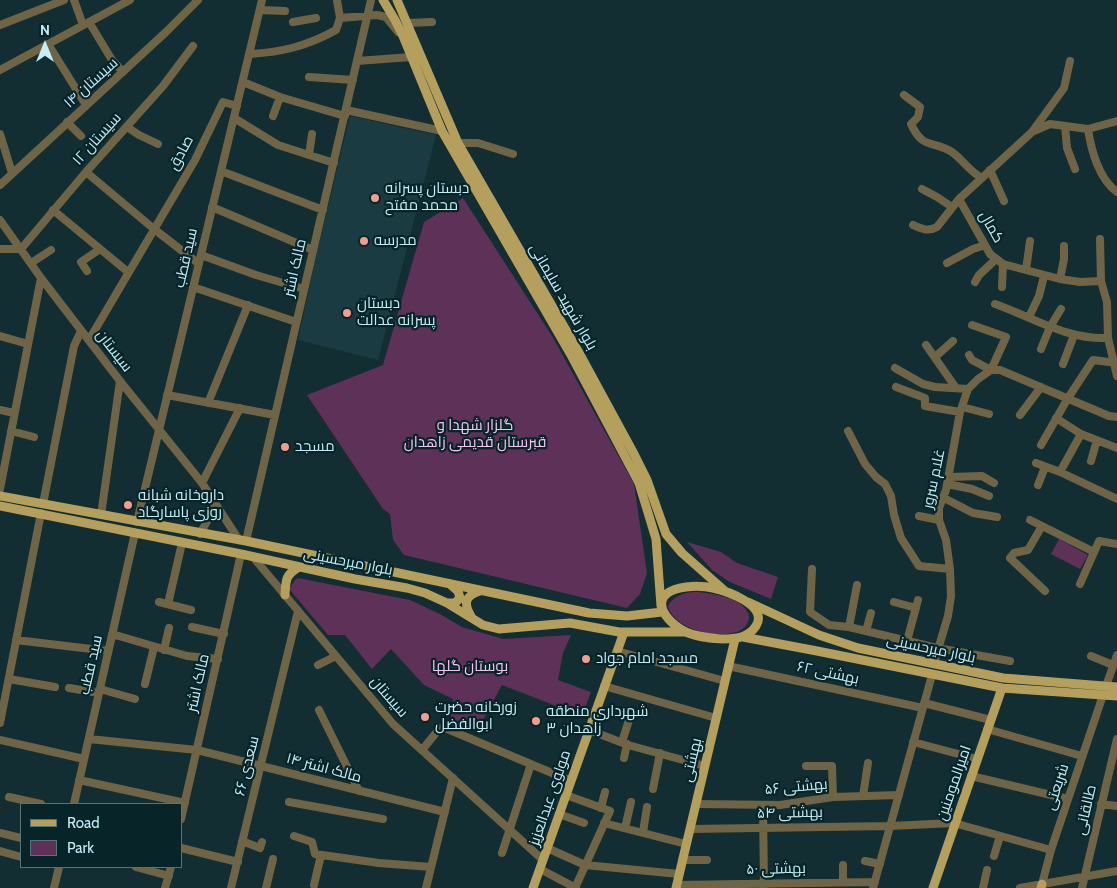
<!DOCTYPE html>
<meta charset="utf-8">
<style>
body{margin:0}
#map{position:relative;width:1117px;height:888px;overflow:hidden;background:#122e33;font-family:Cabin,sans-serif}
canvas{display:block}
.legend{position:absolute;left:20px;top:803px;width:162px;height:65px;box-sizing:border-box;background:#072429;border:1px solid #53747b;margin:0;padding:6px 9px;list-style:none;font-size:15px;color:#c4edf5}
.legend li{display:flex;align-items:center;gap:10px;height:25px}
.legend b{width:25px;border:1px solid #53747b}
.north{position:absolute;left:20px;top:20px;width:50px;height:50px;-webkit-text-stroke:4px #072429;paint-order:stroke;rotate:0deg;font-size:14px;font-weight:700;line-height:20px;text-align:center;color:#c4edf5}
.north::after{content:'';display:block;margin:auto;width:18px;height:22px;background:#c4edf5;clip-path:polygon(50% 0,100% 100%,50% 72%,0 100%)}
</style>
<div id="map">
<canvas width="1117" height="888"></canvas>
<ul class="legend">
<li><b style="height:6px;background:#b59f5d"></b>Road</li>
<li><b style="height:14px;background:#5d3158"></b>Park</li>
</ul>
<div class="north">N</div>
</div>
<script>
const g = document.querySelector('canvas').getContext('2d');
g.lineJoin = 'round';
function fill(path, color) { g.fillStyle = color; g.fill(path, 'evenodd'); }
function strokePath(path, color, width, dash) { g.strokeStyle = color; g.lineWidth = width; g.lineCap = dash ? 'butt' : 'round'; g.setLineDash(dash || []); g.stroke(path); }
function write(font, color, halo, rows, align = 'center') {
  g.font = font + ' Cabin,Cairo,sans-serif'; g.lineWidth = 4.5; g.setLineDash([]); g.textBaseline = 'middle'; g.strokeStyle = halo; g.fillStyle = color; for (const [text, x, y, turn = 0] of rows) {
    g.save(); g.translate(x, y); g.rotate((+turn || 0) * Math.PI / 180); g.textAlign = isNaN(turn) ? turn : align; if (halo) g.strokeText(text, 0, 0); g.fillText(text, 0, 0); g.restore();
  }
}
const built = new Path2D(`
 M350 116 436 135 378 360 298 340 316 256Z`);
const green = new Path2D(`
 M463 198 552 336 634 484 647 573 640 594 627 608 404 555 393 540 390 514 383 509 307 395 383 365 424 222Z
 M1059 539 1088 555 1080 569 1051 554Z
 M687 542 721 552 737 563 778 577 771 599 730 582 712 570Z
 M298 578 410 600 440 614 462 627 503 639 571 635 563 653 558 680 591 692 582 716 502 685 477 731 449 729 453 699 424 685 391 649 372 669 345 635H328L289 589 295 580Z
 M693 592C708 592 748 598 749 617 749 622 746 627 741 630 721 641 674 630 668 606 673 596 683 593 693 592Z`);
const minor = new Path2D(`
 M74 0 83 25
 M337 0 340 18
 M260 10 285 11
 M89 22 112 60 123 72
 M293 22 316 18
 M407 23 432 22
 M0 25 64 0
 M48 44 86 105
 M250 54C283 52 307 46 336 30L340 18 377 15 386 17 398 32
 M357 61 411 57
 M1070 61 1064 88 1032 132 959 199 990 254 1003 264 1060 279 1080 282 1101 281
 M0 70 130 0
 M309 77 353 80
 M243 82 280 97 345 116
 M904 95 920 107 918 117 911 124C923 150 932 140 952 152 963 160 970 172 982 178
 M346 110 442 131
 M273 116 280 97
 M234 118 278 145 334 163
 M67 122 81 136
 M1065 126 1067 148 1075 169
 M127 127 139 135 158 144
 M1088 129 1117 121
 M1034 131 1050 124 1088 129C1091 150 1099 179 1117 192
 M0 134 12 173
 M458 143H478L513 154
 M309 155 312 134
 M990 170 1004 201
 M221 171 323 210
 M86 172 154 229 199 264
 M0 185 166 32 198 0
 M922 189 937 197 952 207
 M212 207 313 250
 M53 210 128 272
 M0 220 41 278 120 381 202 483 239 540
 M913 225C922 229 928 232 937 227L959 199
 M1100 239 1101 281 1107 302 1108 338 1117 376
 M0 249H21L86 172 163 86 193 46
 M201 255 256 275 304 289
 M31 263 51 250
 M947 263 973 249 985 245
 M1026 270 1030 241
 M87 271 81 262 100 249
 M1060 279 1064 259V246
 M975 282 979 275 996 259
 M193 287 296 322
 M1002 287 1003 264
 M995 304C1032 317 1067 340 1108 338
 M1029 317 1039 296 1044 276
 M972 325 1006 337 991 370
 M0 336 28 344
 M89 340 195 160 223 102 237 106
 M926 345 956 388
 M1041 349 1050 327 1061 309
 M969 355 972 360 991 370
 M935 357 953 341
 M1063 364 1074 335
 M895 368 923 384 935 387 968 389
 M896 387 925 398V406L960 412
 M167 395 275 415
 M208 403 248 305
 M962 407 989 414
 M0 410 14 413
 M1020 415 1041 387
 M1056 418 1081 434 1117 448
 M11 431 34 437
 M848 431 865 464 876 477 885 484 891 496 894 515 901 538 919 566 950 569
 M1041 445 1068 398 1093 360 1117 363
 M1091 461 1097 440
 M1036 463 1060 472 1117 499
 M1060 472 1081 434
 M949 477 982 476 994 483
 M202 483 240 408
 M947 484 972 489 989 496
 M1038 485 1045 467
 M0 489 41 278
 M944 498 973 513 997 517
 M43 504 74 346 81 331
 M101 515 120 381
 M919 516 939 520
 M1030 520 1094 552
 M137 522 262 0
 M1042 526 1028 550 1014 553 1010 558 1045 591
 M200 534 211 514V499
 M246 541 371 0
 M253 557 393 724 543 860
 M812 569 810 612 829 625 849 627 937 648 1010 661
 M1080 584 1099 541 1117 544
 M159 602 191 610
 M894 602 916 608
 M168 604 182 543
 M192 627 224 634
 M849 627 857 585
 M866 631 871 613
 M112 634 187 656 218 659
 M16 640 108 651
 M907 641 918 600
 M164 650 169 628
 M617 651 725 681
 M1091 656 1113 665
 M934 663 948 616 951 596 950 569 946 540 939 520V508L946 490 960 412 968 389 978 379 991 370H1000L1109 416 1117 417
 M318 665 336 656
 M728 666 923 708
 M9 679 55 687
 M145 684 154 647
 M604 686 716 718
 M1106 686 1117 655
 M69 688 99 693
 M100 689 135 699
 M924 703 991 720
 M319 710 359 791
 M0 723 41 513
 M987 729 1082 756
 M589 730 628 745 705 766
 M89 739 197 750 445 812
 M0 740 84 759
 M622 742 629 720
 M913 742 977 759
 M422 750 440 728H445L571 781
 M624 758 627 744
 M806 766H832L833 797
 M971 776 1068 799
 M79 780 185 803
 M653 789 660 753
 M566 795 610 811 575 888
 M863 796 868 763
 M9 797 41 804
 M289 802 383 819
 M74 804 135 533
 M696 804 780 805 833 797 899 795
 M1101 804 1117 806
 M763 805 764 887
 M601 808 605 792
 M559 814 584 823
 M181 819 241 554
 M604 823 686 844
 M625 828 631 802
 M690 829 890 826 954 823 1051 850
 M643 832 647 807
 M0 833 21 838
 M294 836 312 842 315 854 379 863 431 867
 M242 841 260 848 262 842
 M181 848 238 862
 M547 848 585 865 679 874
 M0 851 21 857
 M502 853 531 764
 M994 856 1000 836
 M682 860H707
 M865 861 880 864
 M136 867 169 876
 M540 869 576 888
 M843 882V865
 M1042 884 1051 850 1103 695
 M314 885 321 855
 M677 885 875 882
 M54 888 59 867
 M165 888 171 867
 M231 888 298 611
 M266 888 273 859
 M426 888 453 778
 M873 888 932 675
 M983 888 987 870
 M1020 888 1117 871
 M1082 888 1117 739`);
const major = new Path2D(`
 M383 0 395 20 403 36 442 131 571 355 639 483 656 539 661 606
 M397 0 458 143 578 351 634 454 647 480 666 534 682 553 725 591
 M0 496 246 541 589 613 627 616 662 612
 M0 506 241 554 355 579 407 588 425 593 447 603 483 625 499 629 570 623 619 632H686
 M686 587C695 586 704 586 713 588 726 591 769 605 756 626 748 638 736 639 722 639 710 638 695 637 684 631 659 617 649 592 686 587Z
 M285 595C286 580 285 575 299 567
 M748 602 819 635 858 648 1003 678 1117 687
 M447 603H455L460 598 458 591 451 585
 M472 618C464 605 463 596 480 591
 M743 637 817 651 1002 688 1117 696
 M533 888 624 632
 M676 888 735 639
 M933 888 1002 688
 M1041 888 1042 884`);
const markers = [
 [375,198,5,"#f49d8d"],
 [364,241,5,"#f49d8d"],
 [347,313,5,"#f49d8d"],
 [285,447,5,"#f49d8d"],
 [128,505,5,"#f49d8d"],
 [586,659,5,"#f49d8d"],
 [425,717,5,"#f49d8d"],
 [536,721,5,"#f49d8d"]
];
const streetNames = [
 ["سیستان ۱۴",91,83,-42],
 ["سیستان ۱۲",97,139,-48],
 ["صادق",181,153,-62],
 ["کمال",991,227,60],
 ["سید قطب",186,258,-77],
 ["مالک اشتر",295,268,-77],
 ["بلوار شهید سلیمانی",563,297,60],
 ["سیستان",114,351,52],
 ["غلام سرور",934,479,-78],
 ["بلوار میرحسینی",348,562,11],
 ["بلوار میرحسینی",931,649,12],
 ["سید قطب",91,665,-77],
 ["بهشتی ۶۲",828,673,12],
 ["مالک اشتر",198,683,-77],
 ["سیستان",389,697,49],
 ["بهشتی",692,760,-77],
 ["سعدی ۶۶",247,766,-76],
 ["مالک اشتر ۱۴",324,768,15],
 ["امیرالمومنین",954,783,-71],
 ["بهشتی ۵۶",796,787,-5],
 ["شریعتی",1057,787,-72],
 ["مولوی عبدالعزیز",550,798,-71],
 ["طالقانی",1086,810,-77],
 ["بهشتی ۵۴",790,813,-1],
 ["بهشتی ۵۰",776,869,-1]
];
const poiNames = [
 ["دبستان پسرانه",385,189],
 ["محمد مفتح",385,206],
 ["مدرسه",374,241],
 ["دبستان",357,304],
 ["پسرانه عدالت",357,321],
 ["مسجد",295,447],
 ["داروخانه شبانه",138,496],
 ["روزی پاسارگاد",138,513],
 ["مسجد امام جواد",596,659],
 ["زورخانه حضرت",435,708],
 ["ابوالفضل",435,725],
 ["شهرداری منطقه",546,712],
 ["۳ زاهدان",546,729]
];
const parkNames = [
 ["گلزار شهدا و",475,426],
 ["قبرستان قدیمی زاهدان",475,443],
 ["بوستان گلها",470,667]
];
fill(built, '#1a3b41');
fill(green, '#5d3158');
strokePath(minor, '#6f6546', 8);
strokePath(major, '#b59f5d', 9);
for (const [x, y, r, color] of markers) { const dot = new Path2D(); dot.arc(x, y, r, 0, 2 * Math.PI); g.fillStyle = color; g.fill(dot); strokePath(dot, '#072429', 2); }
write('15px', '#c4edf5', '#072429', streetNames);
write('15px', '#c4edf5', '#072429', poiNames, 'left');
write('15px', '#f7c4f0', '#072429', parkNames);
</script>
